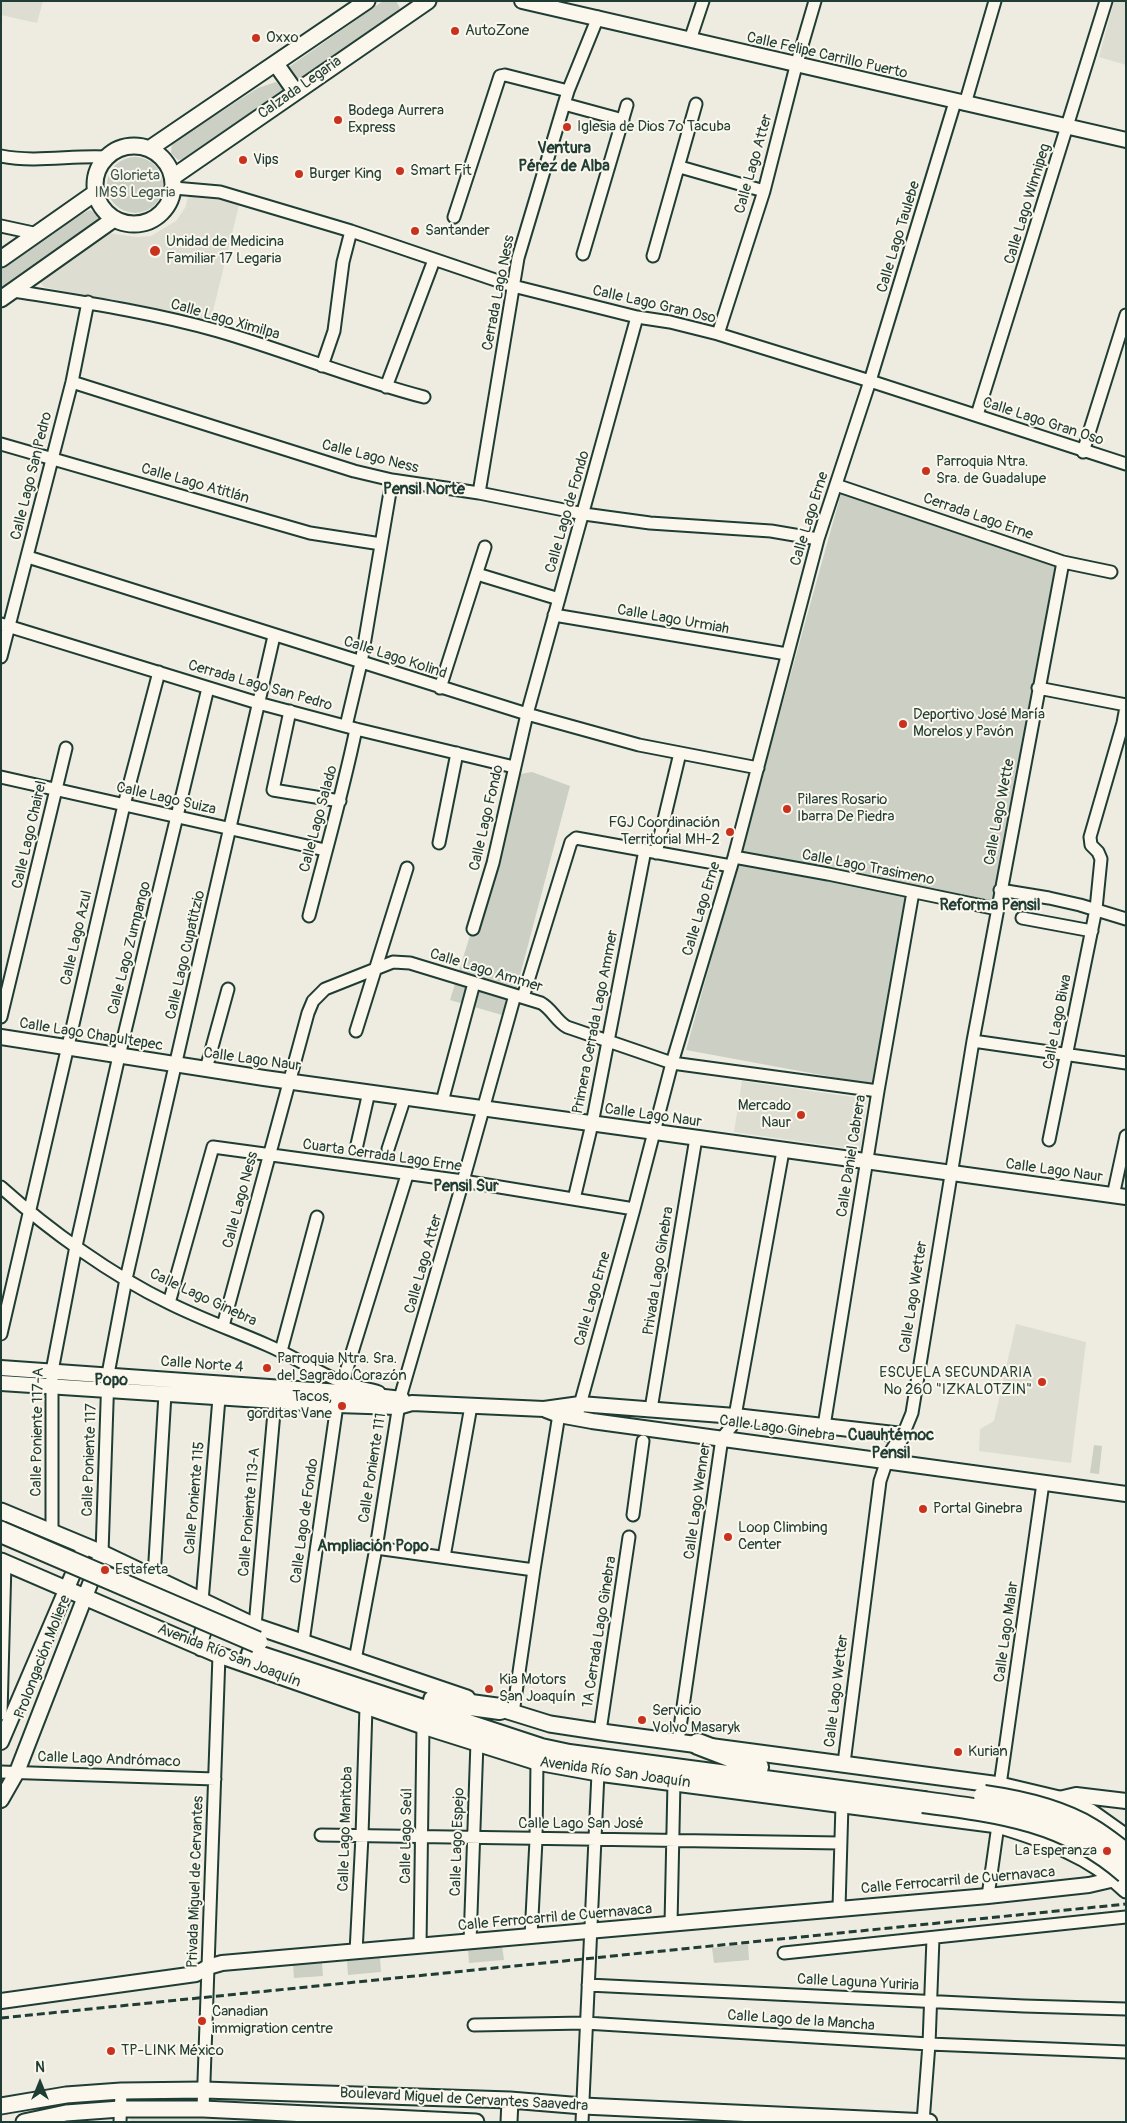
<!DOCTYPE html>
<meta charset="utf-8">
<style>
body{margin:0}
#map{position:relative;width:1127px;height:2123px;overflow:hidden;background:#eeece1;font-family:Pangolin,sans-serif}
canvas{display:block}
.frame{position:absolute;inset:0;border:2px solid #1f3d34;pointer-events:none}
.north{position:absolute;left:15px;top:2058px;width:50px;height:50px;-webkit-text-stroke:4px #fbf7ec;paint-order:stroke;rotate:0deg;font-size:14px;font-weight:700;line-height:20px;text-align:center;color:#1f3d34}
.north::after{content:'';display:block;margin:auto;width:18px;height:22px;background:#1f3d34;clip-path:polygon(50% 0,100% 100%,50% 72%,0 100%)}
</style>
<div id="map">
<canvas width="1127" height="2123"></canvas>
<div class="frame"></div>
<div class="north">N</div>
</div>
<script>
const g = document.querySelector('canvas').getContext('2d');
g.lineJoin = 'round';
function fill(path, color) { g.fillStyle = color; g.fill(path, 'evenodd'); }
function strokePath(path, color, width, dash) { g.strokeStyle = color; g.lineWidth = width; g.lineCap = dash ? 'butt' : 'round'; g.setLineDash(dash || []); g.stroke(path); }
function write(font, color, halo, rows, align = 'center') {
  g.font = font + ' Pangolin,sans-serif'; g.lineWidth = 4; g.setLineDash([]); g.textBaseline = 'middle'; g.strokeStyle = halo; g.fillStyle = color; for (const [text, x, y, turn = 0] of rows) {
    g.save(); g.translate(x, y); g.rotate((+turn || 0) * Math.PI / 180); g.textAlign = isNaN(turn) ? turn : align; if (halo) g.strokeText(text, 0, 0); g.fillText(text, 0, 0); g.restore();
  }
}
const built = new Path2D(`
 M1 1H43L37 23 1 15Z
 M1114 1H1126V65L1099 57Z
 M192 192 239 205 210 323 49 288 44 287 41 283 43 276 108 233 137 237 151 236 176 221 185 208 189 194Z
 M742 1081 867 1099 860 1150 734 1132Z
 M1016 1324 1086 1342 1071 1463 979 1451 980 1429 994 1421Z
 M131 2115 294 2122H130Z`);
const green = new Path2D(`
 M383 1H396L400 8 389 21 305 80H293L289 67Z
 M276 82 282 88V92L274 99 190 158 178 160 171 153 172 143 258 88Z
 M107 185a28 28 0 1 1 56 0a28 28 0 1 1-56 0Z
 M90 210 99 216 98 222 1 291V268L75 217Z
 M842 490 1060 562 996 902 910 885 876 1085 686 1050Z
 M532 772 570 786 509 1017 450 1000 520 774Z
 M1094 1445 1102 1446 1099 1474 1090 1473Z
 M748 1944 749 1960 714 1963 712 1948Z
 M502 1945 504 1960 469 1963 468 1949Z
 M380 1958 381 1972 348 1975 347 1961Z
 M322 1963 323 1976 294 1978 293 1965Z`);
const minor = new Path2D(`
 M690 40 703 1
 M564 104 623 120
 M965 104 995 1
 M1 156C37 163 71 155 106 157
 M680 167 764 191
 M174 188 220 192 351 231 513 286 637 317 670 322 718 334 870 381 1126 464
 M454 217 500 76 505 75 568 91
 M1 226 38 234
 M583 254 627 105
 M653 256 696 104
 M14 291C82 302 151 312 218 331 287 351 354 379 424 397
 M718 334 764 191 796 66 815 1
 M322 366 334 331 343 262 351 231
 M72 382 354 471 392 480 479 493 584 514 650 523 771 531 818 539
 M386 387 434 260
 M977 415 1106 1
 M1 444 310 533 381 544
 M1083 452 1126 315
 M836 485 1063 562 1111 572
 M479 493 518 258 568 91 598 17
 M28 557 527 714 639 745 758 768
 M477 574 559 599
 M554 615 787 654
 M1 624 258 703 356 729 514 767
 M1 657 72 382 88 302
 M440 688 485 547
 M1038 688 1126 705
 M290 711 273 790 340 801
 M346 726 361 663 392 480
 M1 777 325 850
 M439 843 457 753
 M656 853 680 753
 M734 857 828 874 997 909
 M1000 890 1049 898 1080 905 1126 919
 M309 916C325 854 343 792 356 729
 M1022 918 1092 931
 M473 929 493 863 527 714 637 317
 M523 997 571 842 576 838 731 866
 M1 1017 66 748
 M356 1031 407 868
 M973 1041 1126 1063
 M206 1069 228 989
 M442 1102 474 983
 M1049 1140 1096 909 1101 859 1098 852 1091 845 1090 837 1123 723 1126 707
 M356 1149 369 1092
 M388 1149 405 1097
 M1 1187C49 1230 111 1275 169 1303 201 1319 235 1331 267 1345 293 1356 316 1372 342 1382 354 1387 367 1388 379 1392
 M1113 1196 1126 1136
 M574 1199 592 1124 645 850
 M169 1303 213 1147 463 1181 634 1209
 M223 1326 308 1013 313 1001 325 989 393 962 410 963 541 1003C552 1009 556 1021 567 1027L672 1063 878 1091
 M1 1334 124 805 159 672
 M281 1351 317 1217
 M341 1388 407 1175
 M651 1409 696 1138
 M578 1412 634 1209 672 1063 734 857 818 539 870 381 955 102
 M824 1426 878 1091 913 892
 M903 1435 912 1413 973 1041 1063 562
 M633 1515 643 1441
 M52 1531V1371L76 1246 119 1056 208 688
 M376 1548 534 1570
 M102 1553 108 1374 126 1279 274 636
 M444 1557 471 1406
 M154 1577 165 1394
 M202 1601 219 1398
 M255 1626 275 1401
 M303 1642 337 1405
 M355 1660 376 1548 400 1398 463 1181 515 995
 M513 1713 534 1570 560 1408
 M1 1714 5 1562
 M600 1731 629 1537
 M678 1741 722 1438 731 1427 735 1416 783 1151
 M844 1763 880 1481 887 1460
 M1 1772 215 1779
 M1000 1785 1043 1483
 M321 1835 840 1843
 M988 1896 998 1825
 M839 1908 842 1804
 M671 1924 674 1782
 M531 1936 536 1840 537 1762
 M470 1942 477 1742
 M420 1946 423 1726
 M356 1952 362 1836 366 1707
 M784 1953 1126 1917
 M588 1985 1024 2006 1126 2009
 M474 2025 585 2023 929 2044 1126 2052
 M203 2109 219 1655
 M120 2122 121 2091
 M582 2122 598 1773
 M923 2122 929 2044 933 1938`);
const tertiary = new Path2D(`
 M522 1 1126 140
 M1 1037 264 1078 1126 1197
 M1 1368 340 1392 402 1399
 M1 1383 337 1405 398 1407 412 1403 544 1409 580 1404 735 1416 903 1435 887 1460
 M546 1410 559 1415 592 1421 1126 1494
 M1 1742 85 1546
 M1059 1799 1076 1795 1126 1801
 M1 1800 17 1772 102 1553
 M1 2001 196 1974 208 1967 222 1963 988 1896 1089 1885 1115 1879 1119 1872`);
const secondary = new Path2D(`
 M276 64 295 91
 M95 185a39 39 0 1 1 78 0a39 39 0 1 1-78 0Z
 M149 149 367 1
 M173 177 428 1
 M1 259 95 193
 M1 299 114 219
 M1 1511 102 1553 255 1626 467 1698
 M1 1561 219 1655 423 1726 537 1762 598 1773 998 1825C1044 1839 1091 1855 1126 1890
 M201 1648C199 1636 206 1623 214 1614
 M492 1706 550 1724 609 1733 1000 1785 1059 1799 1091 1812 1126 1837
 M1 2106 66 2095 121 2091 204 2090 510 2100 583 2106 929 2122
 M24 2122 66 2113 120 2109H203L476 2122
 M509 2122 510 2100`);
const motorway = new Path2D(`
 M252 1654 541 1749 569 1755 923 1802
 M434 1700 500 1709
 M698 1744 758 1767`);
const rail = new Path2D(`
 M1 2018 1126 1904`);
const motorwayBridge = new Path2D(`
 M1 1532 257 1642
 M984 1796C1019 1801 1060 1810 1091 1829 1103 1836 1114 1845 1126 1854
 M923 1802C999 1812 1066 1820 1126 1873`);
const markers = [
 [455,31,5,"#c8321e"],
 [256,38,5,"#c8321e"],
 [338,120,5,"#c8321e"],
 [567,127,5,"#c8321e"],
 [243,160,5,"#c8321e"],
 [400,171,5,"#c8321e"],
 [299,174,5,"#c8321e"],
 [415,231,5,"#c8321e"],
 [155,251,6,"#c8321e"],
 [926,471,5,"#c8321e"],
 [903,724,5,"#c8321e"],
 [787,809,5,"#c8321e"],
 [730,832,5,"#c8321e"],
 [801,1115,5,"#c8321e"],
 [267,1368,5,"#c8321e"],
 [1042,1382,5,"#c8321e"],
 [342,1406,5,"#c8321e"],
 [923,1509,5,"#c8321e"],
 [728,1537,5,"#c8321e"],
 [105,1570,5,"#c8321e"],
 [489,1689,5,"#c8321e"],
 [642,1720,5,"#c8321e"],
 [958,1752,5,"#c8321e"],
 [1107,1851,5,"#c8321e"],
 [202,2021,5,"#c8321e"],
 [111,2051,5,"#c8321e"]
];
const poiNames = [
 ["AutoZone",465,31],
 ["Oxxo",266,38],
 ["Bodega Aurrera",348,111],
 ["Express",348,128],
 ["Iglesia de Dios 7o Tacuba",577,127],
 ["Vips",253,160],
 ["Smart Fit",410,171],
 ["Burger King",309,174],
 ["Santander",425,231],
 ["Unidad de Medicina",166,242],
 ["Familiar 17 Legaria",166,259],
 ["Parroquia Ntra.",936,462],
 ["Sra. de Guadalupe",936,479],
 ["Deportivo José María",913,715],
 ["Morelos y Pavón",913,732],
 ["Pilares Rosario",797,800],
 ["Ibarra De Piedra",797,817],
 ["FGJ Coordinación",720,823,"right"],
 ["Territorial MH-2",720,840,"right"],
 ["Mercado",791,1106,"right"],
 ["Naur",791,1123,"right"],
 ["Parroquia Ntra. Sra.",277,1359],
 ["del Sagrado Corazón",277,1376],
 ["ESCUELA SECUNDARIA",1032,1373,"right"],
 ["Nº 260 \"IZKALOTZIN\"",1032,1390,"right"],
 ["Tacos,",332,1397,"right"],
 ["gorditas Vane",332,1414,"right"],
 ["Portal Ginebra",933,1509],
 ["Loop Climbing",738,1528],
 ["Center",738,1545],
 ["Estafeta",115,1570],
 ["Kia Motors",499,1680],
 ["San Joaquín",499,1697],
 ["Servicio",652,1711],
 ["Volvo Masaryk",652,1728],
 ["Kurian",968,1752],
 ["La Esperanza",1097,1851,"right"],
 ["Canadian",212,2012],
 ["immigration centre",212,2029],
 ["TP-LINK México",121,2051]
];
const streetNames = [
 ["Calle Felipe Carrillo Puerto",827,56,13],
 ["Calzada Legaria",300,88,-35],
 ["Calle Lago Atter",754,164,-74],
 ["Calle Lago Winnipeg",1028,204,-73],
 ["Calle Lago Taulebe",899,237,-73],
 ["Cerrada Lago Ness",499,293,-79],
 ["Calle Lago Gran Oso",654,305,13],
 ["Calle Lago Ximilpa",225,320,16],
 ["Calle Lago Gran Oso",1043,422,18],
 ["Calle Lago Ness",370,457,14],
 ["Calle Lago San Pedro",32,476,-76],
 ["Calle Lago Atitlán",195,484,16],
 ["Calle Lago de Fondo",568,512,-74],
 ["Cerrada Lago Erne",978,517,19],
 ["Calle Lago Erne",810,519,-73],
 ["Calle Lago Urmiah",673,620,10],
 ["Calle Lago Kolind",395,658,18],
 ["Cerrada Lago San Pedro",260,686,16],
 ["Calle Lago Suiza",166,799,13],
 ["Calle Lago Wette",1000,812,-79],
 ["Calle Lago Fondo",487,818,-77],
 ["Calle Lago Salado",319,819,-75],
 ["Calle Lago Chairel",30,835,-77],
 ["Calle Lago Trasimeno",868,868,11],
 ["Calle Lago Erne",702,909,-73],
 ["Calle Lago Azul",77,938,-77],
 ["Calle Lago Zumpango",130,948,-76],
 ["Calle Lago Cupatitzio",186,955,-77],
 ["Calle Lago Ammer",486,971,17],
 ["Primera Cerrada Lago Ammer",596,1022,-79],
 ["Calle Lago Biwa",1058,1022,-79],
 ["Calle Lago Chapultepec",91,1035,9],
 ["Calle Lago Naur",252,1060,8],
 ["Calle Lago Naur",653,1116,8],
 ["Cuarta Cerrada Lago Erne",382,1156,8],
 ["Calle Daniel Cabrera",852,1156,-81],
 ["Calle Lago Naur",1054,1171,8],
 ["Calle Lago Ness",241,1200,-75],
 ["Calle Lago Atter",424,1264,-74],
 ["Privada Lago Ginebra",659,1271,-81],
 ["Calle Lago Wetter",914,1297,-81],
 ["Calle Lago Ginebra",203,1298,25],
 ["Calle Lago Erne",593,1299,-74],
 ["Calle Norte 4",202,1365,4],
 ["Calle Lago Ginebra",777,1429,8],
 ["Calle Poniente 117-A",38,1432,-89],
 ["Calle Poniente 117",90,1460,-88],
 ["Calle Poniente 111",373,1468,-81],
 ["Calle Poniente 115",195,1498,-85],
 ["Calle Lago Wenner",698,1501,-82],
 ["Calle Poniente 113-A",250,1512,-85],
 ["Calle Lago de Fondo",305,1521,-82],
 ["1A Cerrada Lago Ginebra",600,1632,-81],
 ["Calle Lago Malar",1007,1632,-82],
 ["Avenida Río San Joaquín",229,1656,21],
 ["Prolongación Moliere",43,1657,-69],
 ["Calle Lago Wetter",837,1691,-83],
 ["Calle Lago Andrómaco",109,1760,2],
 ["Avenida Río San Joaquín",615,1773,8],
 ["Calle Lago San José",581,1824],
 ["Calle Lago Manitoba",346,1829,-88],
 ["Calle Lago Seúl",407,1836,-89],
 ["Calle Lago Espejo",458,1842,-88],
 ["Calle Ferrocarril de Cuernavaca",958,1881,-5],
 ["Privada Miguel de Cervantes",196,1882,-88],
 ["Calle Ferrocarril de Cuernavaca",555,1918,-5],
 ["Calle Laguna Yuriria",858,1983,3],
 ["Calle Lago de la Mancha",801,2021,4],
 ["Boulevard Miguel de Cervantes Saavedra",464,2100,3]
];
const parkNames = [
 ["Glorieta",135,176],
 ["IMSS Legaria",135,193]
];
const neighbourhoodNames = [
 ["Ventura",564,149],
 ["Pérez de Alba",564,167],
 ["Pensil Norte",424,490],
 ["Reforma Pensil",990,906],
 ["Pensil Sur",466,1187],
 ["Popo",111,1381],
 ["Cuauhtémoc",891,1436],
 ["Pensil",891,1454],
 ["Ampliación Popo",373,1547]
];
fill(built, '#ddddd2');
fill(green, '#cbcfc4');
strokePath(minor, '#1f3d34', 15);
strokePath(tertiary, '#1f3d34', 18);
strokePath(secondary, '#1f3d34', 19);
strokePath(motorway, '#1f3d34', 24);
strokePath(minor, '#fbf7ec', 11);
strokePath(tertiary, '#fbf7ec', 14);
strokePath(secondary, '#fbf7ec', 15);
strokePath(motorway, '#fbf7ec', 20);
strokePath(rail, '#1f3d34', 3, [8, 4]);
strokePath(motorwayBridge, '#1f3d34', 24, []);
strokePath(motorwayBridge, '#fbf7ec', 20);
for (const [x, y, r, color] of markers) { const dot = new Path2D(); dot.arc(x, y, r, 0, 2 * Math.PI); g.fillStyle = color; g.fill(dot); strokePath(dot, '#fbf7ec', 2); }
write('15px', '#1f3d34', '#fbf7ec', poiNames, 'left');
write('15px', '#1f3d34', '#fbf7ec', streetNames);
write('15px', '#415a51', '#fbf7ec', parkNames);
write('bold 16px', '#1f3d34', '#fbf7ec', neighbourhoodNames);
</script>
